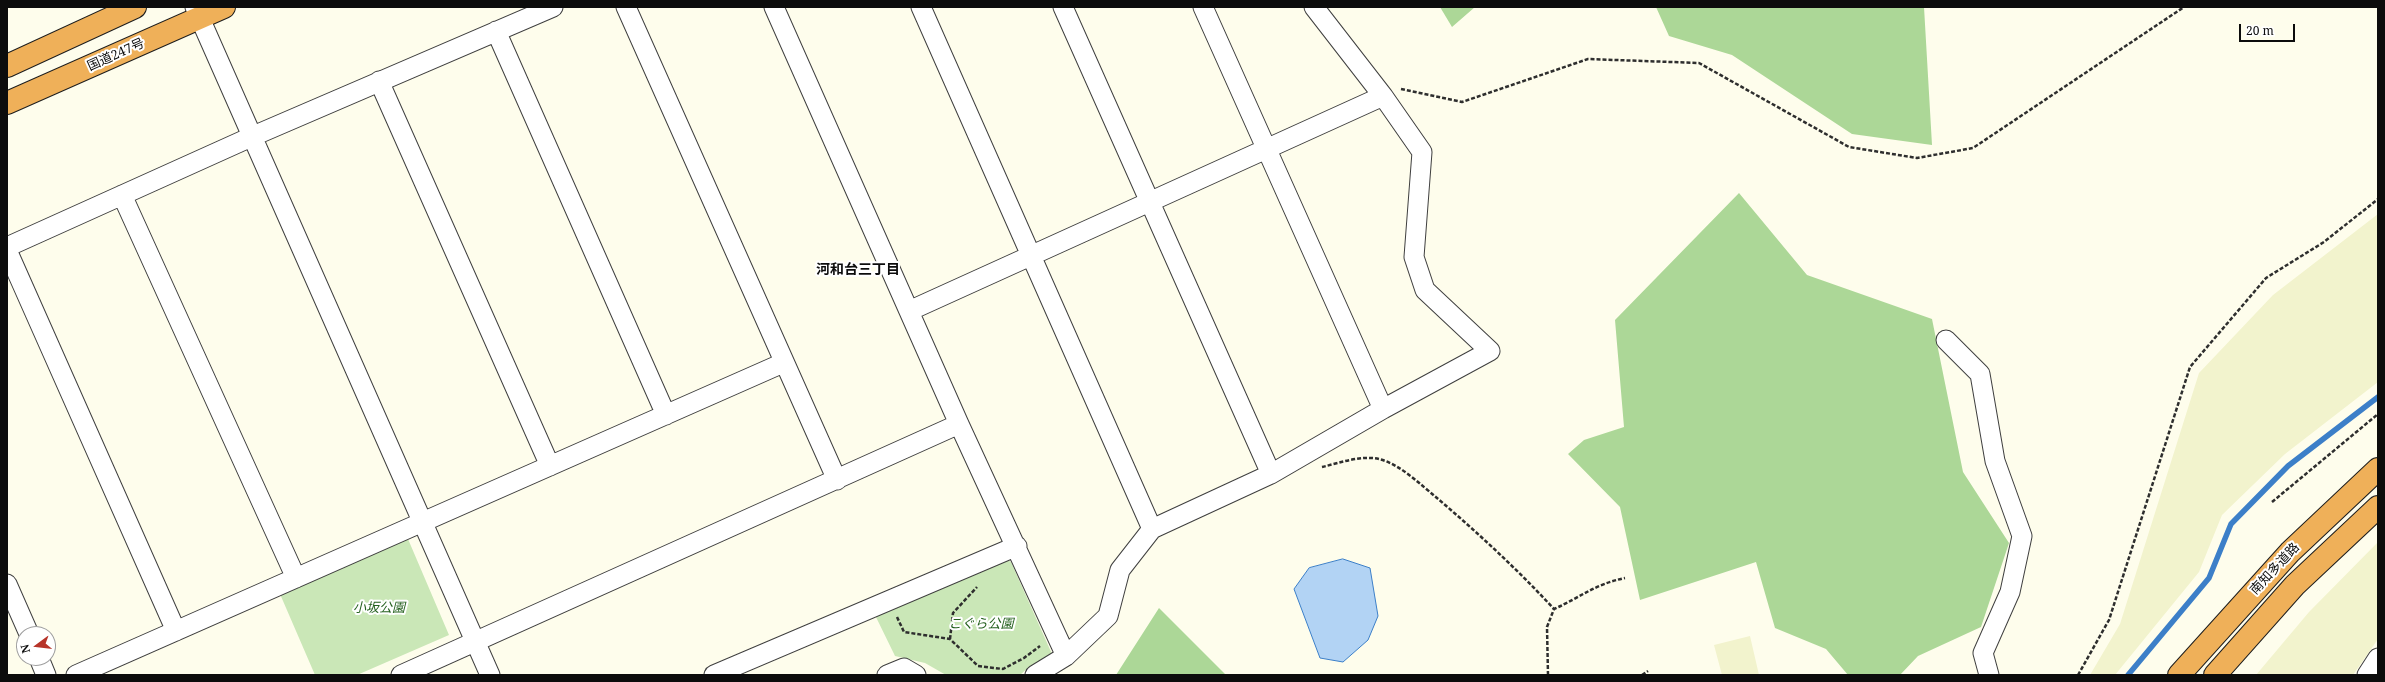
<!DOCTYPE html>
<meta charset="utf-8">
<style>
body{margin:0}
#map{position:relative;width:2385px;height:682px;overflow:hidden;background:#fefdec;font-family:"Noto Serif",serif}
canvas{display:block}
.frame{position:absolute;inset:0;border:8px solid #0c0c0c;pointer-events:none}
.north{position:absolute;left:16px;top:626px;width:40px;height:40px;box-sizing:border-box;background:#fff;border:1px solid #9e9e9e;border-radius:50%;rotate:255deg;font-size:11px;font-weight:700;line-height:16px;text-align:center;color:#0c0c0c}
.north::after{content:'';display:block;margin:auto;width:14px;height:18px;background:#b73429;clip-path:polygon(50% 0,100% 100%,50% 72%,0 100%)}
.scale{position:absolute;left:2239px;top:24px;width:56px;height:18px;box-sizing:border-box;border:2px solid #0c0c0c;border-top:0;padding-left:5px;font-size:12px;line-height:14px;white-space:nowrap;color:#0c0c0c;-webkit-text-stroke:3px #fff;paint-order:stroke}
</style>
<div id="map">
<canvas width="2385" height="682"></canvas>
<div class="frame"></div>
<div class="north">N</div>
<div class="scale">20 m</div>
</div>
<script>
const g = document.querySelector('canvas').getContext('2d');
g.lineJoin = 'round';
function fill(path, color) { g.fillStyle = color; g.fill(path, 'evenodd'); }
function strokePath(path, color, width, dash) { g.strokeStyle = color; g.lineWidth = width; g.lineCap = dash ? 'butt' : 'round'; g.setLineDash(dash || []); g.stroke(path); }
function write(font, color, halo, rows, align = 'center') {
  g.font = font + ' "Noto Serif","Noto Sans JP",serif'; g.lineWidth = 4; g.setLineDash([]); g.textBaseline = 'middle'; g.strokeStyle = halo; g.fillStyle = color; for (const [text, x, y, turn = 0] of rows) {
    g.save(); g.translate(x, y); g.rotate((+turn || 0) * Math.PI / 180); g.textAlign = isNaN(turn) ? turn : align; if (halo) g.strokeText(text, 0, 0); g.fillText(text, 0, 0); g.restore();
  }
}
const farmland = new Path2D(`
 M2378 214V382L2285 454 2222 515 2199 572 2115 675H2090L2120 624 2199 373 2273 295Z
 M2378 542V639L2353 675H2256L2309 612Z
 M1750 636 1759 675H1722L1714 645Z`);
const green = new Path2D(`
 M408 539 449 635 357 675H315L280 594Z
 M1004 558 1011 562 1052 654 1030 666 1020 675H946L925 663 895 656 875 615Z`);
const forest = new Path2D(`
 M1440 7H1475L1452 27Z
 M1656 7H1924L1932 145 1852 134 1732 55 1669 36Z
 M1739 193 1807 275 1932 319 1963 472 2009 543 1981 627 1918 656 1900 675H1848L1826 649 1775 628 1756 562 1640 600 1620 507 1568 454 1584 440 1624 427 1615 320Z
 M1159 608 1226 675H1116Z`);
const water = new Path2D(`
 M1343 559 1370 568 1378 616 1368 640 1343 662 1320 658 1294 589 1309 568Z`);
const stream = new Path2D(`
 M2128 675 2209 578 2231 524 2288 466 2378 397`);
const path = new Path2D(`
 M1401 89 1462 102 1588 59 1699 63 1849 147 1917 158 1973 148 2184 7
 M1322 467C1339 463 1361 455 1379 459 1400 464 1421 485 1437 498 1478 533 1517 569 1554 609
 M2272 502 2378 414
 M897 617 904 632 950 639 978 666 1003 669 1024 658 1040 646
 M950 639 953 613 977 587
 M1548 675 1547 627 1554 609C1581 597 1595 584 1625 578
 M1642 675 1648 671
 M2078 675 2109 620 2190 367 2266 278 2324 242 2378 199`);
const minor = new Path2D(`
 M195 7 490 675
 M626 7 837 480
 M774 7 959 424 1066 656
 M921 7 1152 529
 M1063 7 1271 474
 M1203 7 1383 409
 M496 31 666 415
 M379 81 550 466
 M122 195 296 578
 M7 247 251 137 553 7
 M7 250 176 631
 M909 311 1383 96
 M1946 340 1980 374 1995 461 2022 536 2010 592 1983 653 1989 675
 M7 584 29 634
 M39 658 46 675
 M76 675 783 363
 M401 675 959 424
 M714 675 1017 546
 M887 675 904 668 916 675
 M1035 675 1066 656 1108 616 1120 570 1152 529 1271 474 1383 409 1490 351 1425 290 1414 257 1422 152 1383 96 1314 7
 M2367 675 2378 658`);
const highway = new Path2D(`
 M7 66 135 7
 M7 103 224 7
 M2179 675 2290 552 2378 469
 M2215 675 2295 585 2378 507`);
const streetNames = [
 ["国道247号",116,55,-24],
 ["南知多道路",2275,569,-47]
];
const parkNames = [
 ["小坂公園",379,608],
 ["こぐら公園",981,624]
];
const neighbourhoodNames = [
 ["河和台三丁目",858,270]
];
fill(farmland, '#f2f3cd');
fill(green, '#cae7b7');
fill(forest, '#acd797');
fill(water, '#b2d3f4');
strokePath(water, '#3c7fc8', 1);
strokePath(stream, '#3c7fc8', 5.5);
strokePath(minor, '#3f3f3f', 21);
strokePath(highway, '#1d1d1d', 24);
strokePath(path, '#2e2e2e', 2.5, [4, 2]);
strokePath(minor, '#fff', 19);
strokePath(highway, '#efb059', 22);
write('13px', '#0c0c0c', '#fff', streetNames);
write('italic 13px', '#25611f', '#fff', parkNames);
write('bold 14px', '#0c0c0c', '#fff', neighbourhoodNames);
</script>
